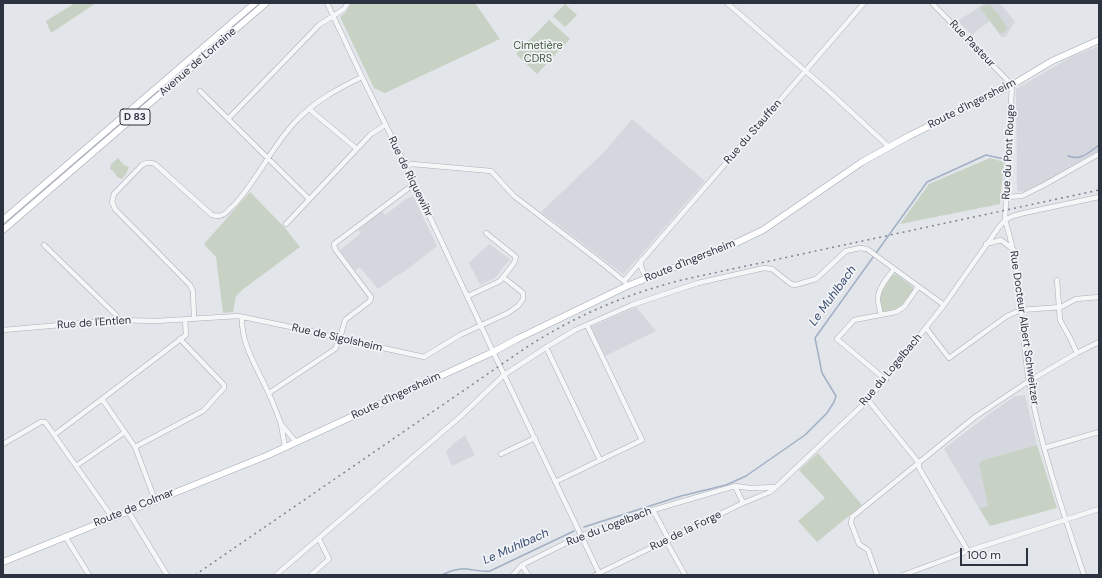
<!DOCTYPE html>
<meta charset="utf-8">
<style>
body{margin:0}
#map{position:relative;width:1102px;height:578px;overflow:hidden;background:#e2e5e9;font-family:"DM Sans",sans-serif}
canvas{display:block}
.frame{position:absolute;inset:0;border:4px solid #2c3240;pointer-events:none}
.scale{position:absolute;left:960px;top:548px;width:68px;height:18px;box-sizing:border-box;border:2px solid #2c3240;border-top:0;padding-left:5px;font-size:12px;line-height:14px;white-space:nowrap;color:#2c3240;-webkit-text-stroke:3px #f2f3f7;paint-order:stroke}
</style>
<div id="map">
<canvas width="1102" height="578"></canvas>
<div class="frame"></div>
<div class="scale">100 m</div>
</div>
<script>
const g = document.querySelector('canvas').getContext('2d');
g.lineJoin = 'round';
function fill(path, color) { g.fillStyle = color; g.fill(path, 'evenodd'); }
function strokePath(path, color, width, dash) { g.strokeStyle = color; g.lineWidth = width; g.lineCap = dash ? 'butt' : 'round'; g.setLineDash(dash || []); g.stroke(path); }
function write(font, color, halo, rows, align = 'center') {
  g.font = font + ' "DM Sans",sans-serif'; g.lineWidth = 3.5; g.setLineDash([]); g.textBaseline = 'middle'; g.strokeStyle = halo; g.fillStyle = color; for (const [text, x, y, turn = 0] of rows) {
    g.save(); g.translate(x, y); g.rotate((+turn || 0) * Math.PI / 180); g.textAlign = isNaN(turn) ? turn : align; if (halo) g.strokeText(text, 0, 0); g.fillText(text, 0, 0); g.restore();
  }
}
const built = new Path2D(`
 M985 3H1000L1015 22 1006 36 1002 38 990 21 975 32 973 36 958 21Z
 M1099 46V150L1050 179 1025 191 1020 192 1017 190 1016 89 1071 57Z
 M632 119 705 181 625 273 623 274 541 212 604 152Z
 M413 196 437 246 401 274 396 276 378 289 360 267 355 270 340 250 361 233 358 230 382 211 385 215 406 199Z
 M489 244 510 259 495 278 480 285 469 263Z
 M636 307 656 331 605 356 591 327Z
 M1025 395 1037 445 983 460 979 464 988 506 979 508 944 449 985 417 1015 396Z
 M465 435 475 455 452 466 446 452 453 444Z`);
const green = new Path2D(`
 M75 3H96L51 33 46 21Z
 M351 3H475L500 39 385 93 374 88 340 17 346 12Z
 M565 4 577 15 565 27 553 16Z
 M990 4 994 10 998 13 1007 28 1005 32 1000 34 980 8Z
 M549 20 570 39 537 74 516 54Z
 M231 27 233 29 3 227V224L7 219Z
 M118 158 124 165 129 167 126 174 122 179 117 177 114 172 110 169 111 164Z
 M990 158 1004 162 1000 204 900 224 929 184Z
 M250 192 285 228 300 247 242 290 236 296 233 312 223 313 216 257 204 244Z
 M896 274 913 287 914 290 899 308 884 312C873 301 886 285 893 275Z
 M1037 445 1057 508 990 526 979 508 988 506 979 464 983 460Z
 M818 453 862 505 817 542 798 521 825 498 799 470Z`);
const stream = new Path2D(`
 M1068 156C1081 161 1088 153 1099 145
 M584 527 681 496 726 485 746 476 805 435 827 413 834 402 836 396 822 373 815 338 927 182 986 155 1004 159
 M442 575C450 571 458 568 467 569 476 570 480 572 490 571L574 531`);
const minor = new Path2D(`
 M327 3 362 77 406 166 497 360 600 575
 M727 3 833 95 889 147
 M932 3 1012 85 1005 220C1022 272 1020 328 1029 382 1041 448 1063 512 1084 575
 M200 91 309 199
 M309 109 357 149
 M228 119 319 25 344 9 348 3
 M406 166 412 164 491 171 514 196 603 264 625 282
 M1006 197 1022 196 1044 185 1099 154
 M286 224 371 134 385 125
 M986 244 1001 240 1014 250
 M44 245 116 315 118 320
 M641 260V267L646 278
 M1057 280 1060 320 1070 338 1077 353
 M624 281 864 3
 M468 296 500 281 514 263 516 257 486 233
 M881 315C880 310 878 304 878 299 878 288 888 277 894 269
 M242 317C241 345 257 367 268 392 273 402 277 413 281 424
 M194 319 193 291 190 285 115 209 112 202 114 194 142 165C147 162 150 162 155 164L212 215C216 216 220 217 224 214 228 212 231 207 235 204 258 179 272 146 296 121 315 101 337 89 362 77
 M926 328 949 358 1007 316 1021 310 1061 307 1076 299 1099 297
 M3 330 118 320 156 321 238 316 315 332 333 337 424 357 460 335 508 313 518 306 523 299V293L503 277
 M546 347 600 460
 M886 380 837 339 854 320 896 312 904 307 918 287
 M269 393 335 349 340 338 345 320 370 301 371 297 335 249 334 244 414 184
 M868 400 919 463V468L968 551
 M54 435 102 399
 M3 444 41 422H45L112 517
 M135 447 203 411 224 388V385L180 339
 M285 447 281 424 296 442
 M1044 448 1099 432
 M501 454 535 438
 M76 466 125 432
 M555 482 642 440 587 325
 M735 486 743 503
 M155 500 135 447 102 399 186 335 185 319
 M653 510 669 540
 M128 511 167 575
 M65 536 89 575
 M666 541 685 575
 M522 565 528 575
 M276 575 461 416 504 375 550 345 575 330 632 305 698 283 764 268 772 269 791 284 795 285 816 279 846 251 860 248 867 249 944 305
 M311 575 329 559 319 539
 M513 575 522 565 580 536 653 510 735 486 750 488 776 487
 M595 575 743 503 770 492 776 487 868 400 944 305 999 227 1005 220 1013 216 1024 213 1099 197
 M877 575 868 550 859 544 851 523 852 517 975 417 1026 383 1077 353 1099 342
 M903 575 971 550 1099 509`);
const major = new Path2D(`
 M3 220 255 3
 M3 230 266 3
 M3 562 266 456 493 352 517 339 627 286 736 243 763 230 862 162 909 136 1012 85 1052 61 1099 40`);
const rail = new Path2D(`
 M195 575 524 349C574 316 628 293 686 279L1099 190`);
const shields = [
 [135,117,30]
];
const shieldNames = [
 ["D 83",135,117]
];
const streetNames = [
 ["Rue Pasteur",972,44,46],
 ["Avenue de Lorraine",198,62,-41],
 ["Route d'Ingersheim",972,104,-27],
 ["Rue du Stauffen",753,132,-49],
 ["Rue du Pont Rouge",1009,152,-87],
 ["Rue de Riquewihr",410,177,64],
 ["Route d'Ingersheim",690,261,-22],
 ["Rue de l'Entlen",94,323,-4],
 ["Rue Docteur Albert Schweitzer",1024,328,82],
 ["Rue de Sigolsheim",337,338,13],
 ["Rue du Logelbach",891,370,-50],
 ["Route d'Ingersheim",396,396,-25],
 ["Route de Colmar",134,508,-22],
 ["Rue du Logelbach",609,527,-21],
 ["Rue de la Forge",686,531,-26]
];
const parkNames = [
 ["Cimetière",538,46],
 ["CDRS",538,59]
];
const waterNames = [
 ["Le Muhlbach",833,296,-54],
 ["Le Muhlbach",516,547,-24]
];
fill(built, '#d5d7de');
fill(green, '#c7d2c4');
strokePath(stream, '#a1b0c5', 1.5);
strokePath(minor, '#abafb6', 5.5);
strokePath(major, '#a3a8b4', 7);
strokePath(minor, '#f5f6f8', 4.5);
strokePath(major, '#fff', 6);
strokePath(rail, '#7d8391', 1.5, [2, 4]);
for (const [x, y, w] of shields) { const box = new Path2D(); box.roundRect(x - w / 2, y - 8, w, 16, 3); g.fillStyle = '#f2f3f7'; g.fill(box); strokePath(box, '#2c3240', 1); }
write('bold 10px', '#2c3240', null, shieldNames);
write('11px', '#2c3240', '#f2f3f7', streetNames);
write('11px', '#3e5a3b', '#f2f3f7', parkNames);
write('italic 12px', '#3a4e6f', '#f2f3f7', waterNames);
</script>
